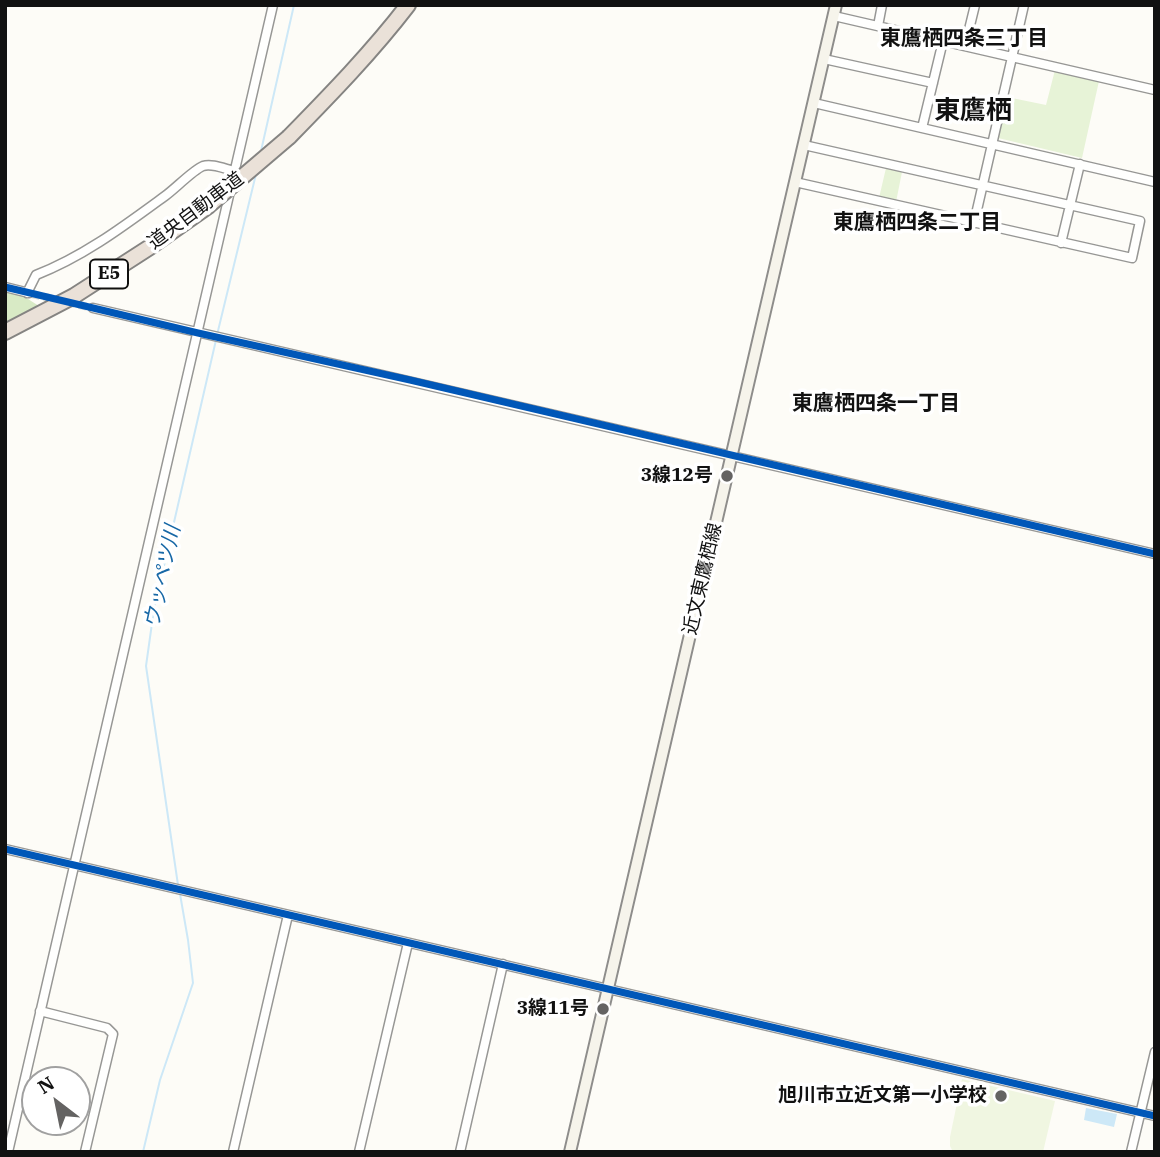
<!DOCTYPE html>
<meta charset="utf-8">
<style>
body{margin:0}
#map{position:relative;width:1160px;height:1157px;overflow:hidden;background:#fdfcf7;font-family:"IBM Plex Serif",serif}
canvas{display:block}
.frame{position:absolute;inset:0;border:7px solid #111;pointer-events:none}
.north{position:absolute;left:21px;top:1066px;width:70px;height:70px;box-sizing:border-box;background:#fff;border:2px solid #a0a0a0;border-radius:50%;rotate:328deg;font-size:19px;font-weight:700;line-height:28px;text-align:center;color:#111}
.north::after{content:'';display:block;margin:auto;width:24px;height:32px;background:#646362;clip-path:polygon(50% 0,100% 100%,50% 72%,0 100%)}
</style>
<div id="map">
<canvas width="1160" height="1157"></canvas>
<div class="frame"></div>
<div class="north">N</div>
</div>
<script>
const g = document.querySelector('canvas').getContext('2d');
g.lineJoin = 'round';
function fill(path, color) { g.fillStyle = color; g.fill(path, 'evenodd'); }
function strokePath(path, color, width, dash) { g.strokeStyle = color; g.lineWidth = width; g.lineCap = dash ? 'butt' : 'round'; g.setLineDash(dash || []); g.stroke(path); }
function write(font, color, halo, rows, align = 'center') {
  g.font = font + ' "IBM Plex Serif","Noto Sans JP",serif'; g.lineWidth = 7; g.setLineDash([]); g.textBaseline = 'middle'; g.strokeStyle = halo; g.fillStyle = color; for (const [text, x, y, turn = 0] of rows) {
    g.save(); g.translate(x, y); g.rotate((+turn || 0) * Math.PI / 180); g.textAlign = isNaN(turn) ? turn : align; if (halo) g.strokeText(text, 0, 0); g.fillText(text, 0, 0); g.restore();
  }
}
const green = new Path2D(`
 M1055 70 1099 81 1082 158 998 138 1007 97 1046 105Z
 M886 168 902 172 896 202 879 198Z`);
const forest = new Path2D(`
 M11 288 42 308 5 326V291Z`);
const pitch = new Path2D(`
 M962 1079 1055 1101 1043 1152H953L950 1146V1137Z`);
const water = new Path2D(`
 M1086 1108 1117 1114 1114 1127 1084 1120Z`);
const stream = new Path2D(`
 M261 151 294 5
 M217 335 256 174
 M178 885 146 666 154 609 216 340
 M143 1152 160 1080 193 983 188 940 180 894`);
const streetTunnel = new Path2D(`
 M32 294 93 308`);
const street = new Path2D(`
 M834 16 1155 90
 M878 26 882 5
 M965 46 975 5
 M824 59 933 83
 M814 103 1155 182
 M922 128 943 41
 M795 182 1132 258 1140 221 804 145
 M974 223 1024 5
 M1061 243 1080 164
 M5 287 29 293
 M27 293 36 275C83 257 124 226 165 196 175 189 193 170 203 166 212 163 225 169 234 171
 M93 308 1155 554
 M5 849 1155 1116
 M40 1011 107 1028 113 1034 85 1152
 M8 1152 273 5
 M233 1152 288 915
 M359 1152 408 943
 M460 1152 503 964
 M1131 1152 1155 1052`);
const secondary = new Path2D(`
 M570 1152 836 5`);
const highway = new Path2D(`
 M289 137C330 95 372 52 408 5
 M5 332 74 296 150 247 207 207`);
const highwayBridge = new Path2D(`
 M207 207 289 137`);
const cycleway = new Path2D(`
 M5 287 198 333 410 380 1155 554
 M5 849 1155 1116`);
const markers = [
 [727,476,7,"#646362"],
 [603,1009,7,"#646362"],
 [1001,1096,7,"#646362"]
];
const shields = [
 [109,274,38]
];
const shieldNames = [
 ["E5",109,274]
];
const streetNames = [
 ["道央自動車道",196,211,-37],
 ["近文東鷹栖線",703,579,-77]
];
const poiNames = [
 ["3線12号",713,476],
 ["3線11号",589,1009],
 ["旭川市立近文第一小学校",987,1096]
];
const neighbourhoodNames = [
 ["東鷹栖四条三丁目",964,39],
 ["東鷹栖四条二丁目",917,223],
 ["東鷹栖四条一丁目",876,404]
];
const waterNames = [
 ["ウッペツ川",163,577,-78]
];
const districtNames = [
 ["東鷹栖",973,111]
];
fill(green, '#e7f3d7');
fill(forest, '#d8eac5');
fill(pitch, '#f0f6e1');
fill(water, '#cde8f7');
strokePath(stream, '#cde8f7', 2);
strokePath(streetTunnel, '#dad9d4', 8, [8, 4]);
strokePath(street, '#979795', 11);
strokePath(secondary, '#8e8d8b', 14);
strokePath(highway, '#858482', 18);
strokePath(street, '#fffffe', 8);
strokePath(secondary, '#f6f4eb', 10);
strokePath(highway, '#eae1d8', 14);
strokePath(highwayBridge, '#858482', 18, []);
strokePath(highwayBridge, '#eae1d8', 14);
strokePath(cycleway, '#0057b8', 7);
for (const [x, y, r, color] of markers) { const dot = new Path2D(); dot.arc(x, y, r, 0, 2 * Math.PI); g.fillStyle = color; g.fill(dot); strokePath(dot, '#fff', 2.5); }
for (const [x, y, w] of shields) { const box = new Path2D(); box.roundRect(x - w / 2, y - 14.5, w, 29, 5); g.fillStyle = '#fff'; g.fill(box); strokePath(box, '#111', 2); }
write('bold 18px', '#111', null, shieldNames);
write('19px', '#111', '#fff', streetNames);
write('bold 19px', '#111', '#fff', poiNames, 'right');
write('bold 21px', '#111', '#fff', neighbourhoodNames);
write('italic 21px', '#1768a6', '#fff', waterNames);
write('bold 26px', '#111', '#fff', districtNames);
</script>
